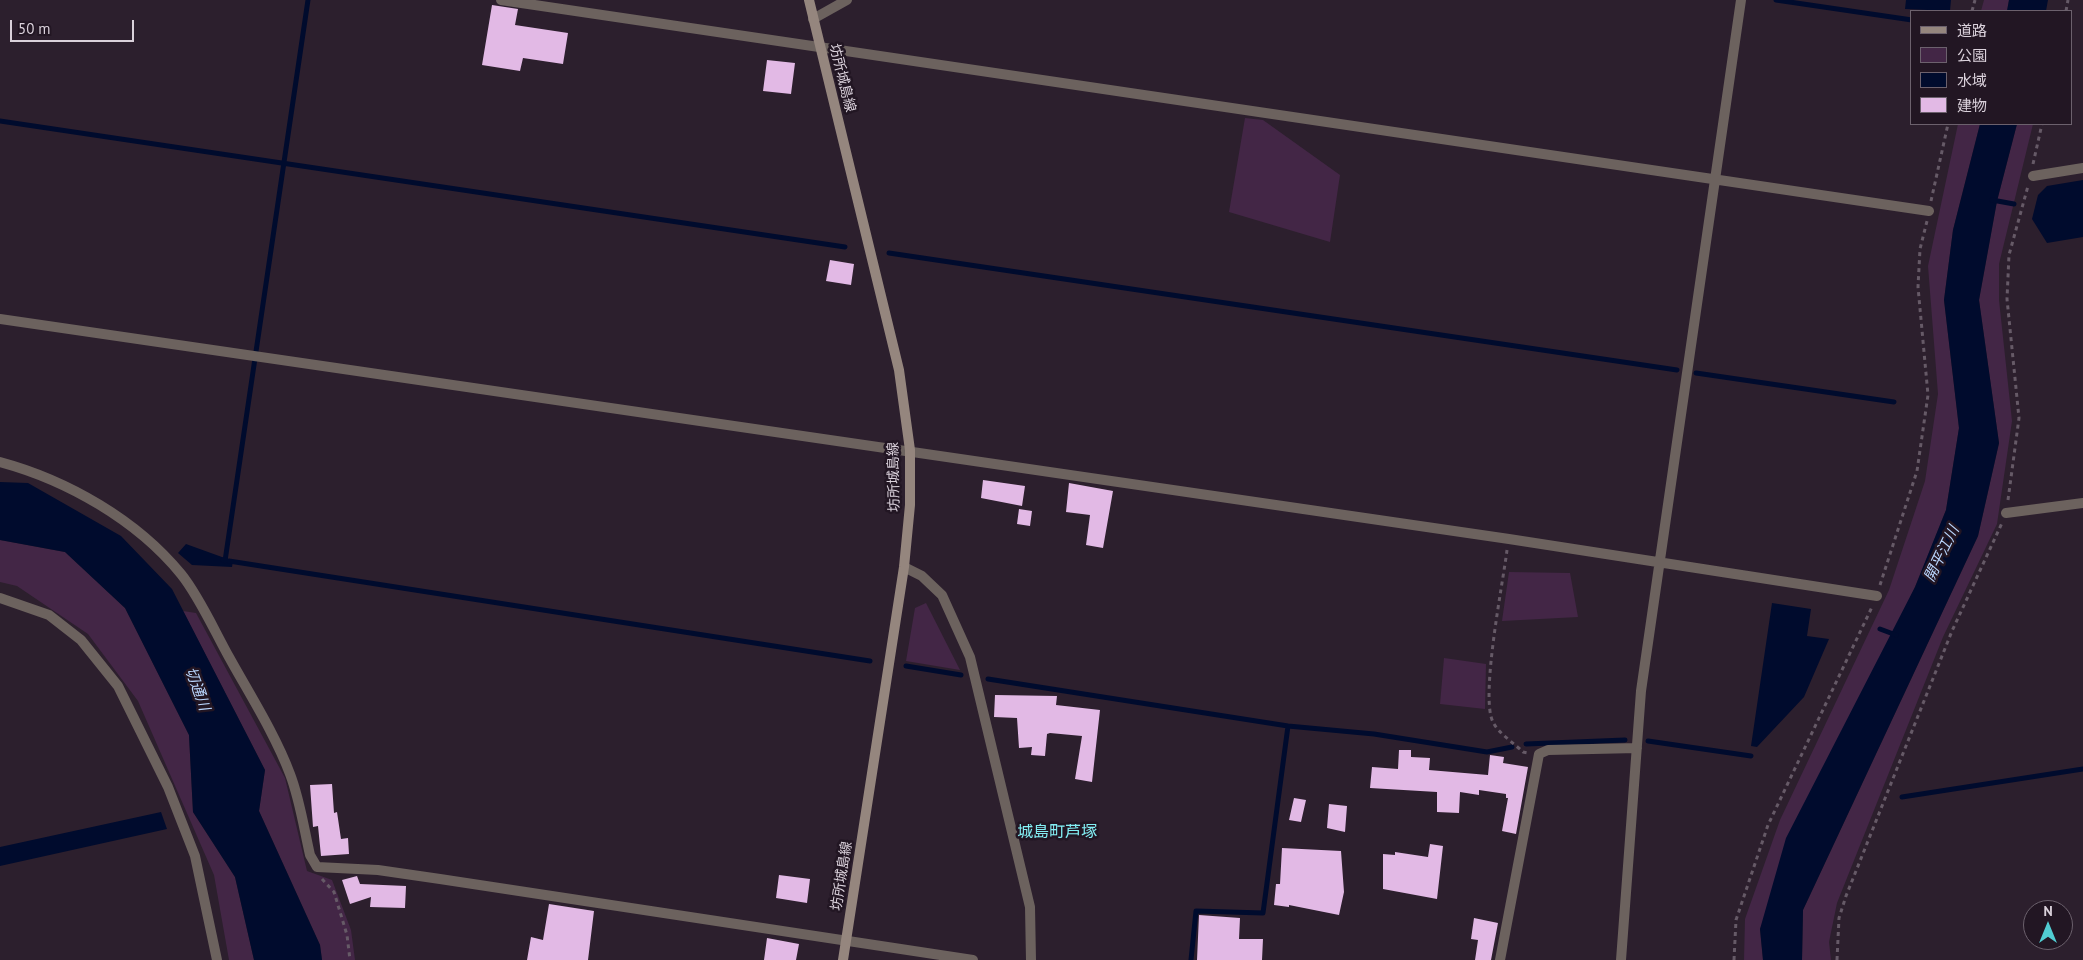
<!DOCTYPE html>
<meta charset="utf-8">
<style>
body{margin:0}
#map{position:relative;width:2083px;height:960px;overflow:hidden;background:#2c1f2d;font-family:"PT Sans","Noto Sans JP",sans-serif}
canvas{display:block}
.legend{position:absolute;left:1910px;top:10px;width:162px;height:115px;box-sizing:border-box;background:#221623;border:1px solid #6c616d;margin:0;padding:6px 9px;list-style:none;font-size:15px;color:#dad1db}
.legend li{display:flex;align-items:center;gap:10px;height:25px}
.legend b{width:25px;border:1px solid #6c616d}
.north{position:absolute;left:2023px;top:900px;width:50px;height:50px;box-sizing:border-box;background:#221623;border:1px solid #6c616d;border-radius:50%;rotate:0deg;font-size:14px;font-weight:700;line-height:20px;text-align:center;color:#dad1db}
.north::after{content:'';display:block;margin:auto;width:18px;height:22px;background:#51ccd2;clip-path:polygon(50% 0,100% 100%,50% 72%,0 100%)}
.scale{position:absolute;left:10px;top:20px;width:124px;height:22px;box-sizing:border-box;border:2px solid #dad1db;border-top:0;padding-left:6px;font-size:15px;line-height:18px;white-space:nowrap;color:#dad1db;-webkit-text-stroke:4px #221623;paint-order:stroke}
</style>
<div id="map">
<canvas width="2083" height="960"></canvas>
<ul class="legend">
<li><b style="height:6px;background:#95867e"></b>道路</li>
<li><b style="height:14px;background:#432646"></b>公園</li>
<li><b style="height:14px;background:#000b2d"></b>水域</li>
<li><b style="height:14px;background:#e2b9e5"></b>建物</li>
</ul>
<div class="north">N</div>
<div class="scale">50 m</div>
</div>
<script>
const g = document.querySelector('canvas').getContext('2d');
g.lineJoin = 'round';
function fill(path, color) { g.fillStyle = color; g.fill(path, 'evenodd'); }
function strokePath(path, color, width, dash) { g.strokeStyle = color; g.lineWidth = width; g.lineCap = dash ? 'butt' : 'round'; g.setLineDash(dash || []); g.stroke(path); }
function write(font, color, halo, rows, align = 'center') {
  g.font = font + ' "PT Sans","Noto Sans JP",sans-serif'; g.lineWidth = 5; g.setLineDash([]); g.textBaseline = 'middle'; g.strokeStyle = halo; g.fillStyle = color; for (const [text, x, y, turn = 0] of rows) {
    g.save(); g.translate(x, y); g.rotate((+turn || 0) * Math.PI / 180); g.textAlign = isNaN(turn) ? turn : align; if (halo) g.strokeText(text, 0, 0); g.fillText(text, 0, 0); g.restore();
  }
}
const green = new Path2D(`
 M1984 0H2009L2007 11H1981Z
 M1245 118 1263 120 1340 175 1330 242 1229 212Z
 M1958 124H1980L1953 230 1944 300 1959 428 1946 510 1915 587 1760 929 1763 960H1744L1745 919 1780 820 1889 590 1925 481 1938 394 1928 266Z
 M2017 124H2033L1999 264V300L2012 421 1997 524 1943 637 1837 903 1829 942 1831 960H1802L1803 910 1978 536 1999 443 1979 300 1997 201Z
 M0 540 65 552 125 608 189 735 193 812 235 877 254 960H229L214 875 138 701 88 634 17 586 0 582Z
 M1509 572 1570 573 1578 617 1502 621Z
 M926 603 960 670 906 661 915 608Z
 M183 611 196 613 285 778 307 871 332 880 351 930 355 960H322L320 945 259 811 265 770Z
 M1444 658 1486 664 1485 709 1440 704Z`);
const water = new Path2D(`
 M1906 0H1951L1950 11 1905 9Z
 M2009 0H2048L2046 11H2007Z
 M1980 124H2017L1997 201 1979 300 1999 443 1978 536 1803 910 1802 960H1763L1760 929 1786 838 1915 587 1946 510 1959 428 1944 300 1953 230Z
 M2083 180V237L2047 243 2032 219 2038 195 2047 186Z
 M0 482 28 483 121 536 172 589 265 770 259 811 320 945 322 960H254L235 877 193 812 189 735 125 608 65 552 0 540Z
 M186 544 233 561 232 567 192 565 178 553Z
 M1772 603 1811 609 1807 636 1829 639 1804 697 1757 747 1751 746Z
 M161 812 167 829 0 866V847Z`);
const stream = new Path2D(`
 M1776 0 1912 20
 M0 121 845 247
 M1992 200 2014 204
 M889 253 1677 370
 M1696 373 1894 402
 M223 560 225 561 308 0
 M229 561 870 661
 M1880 629 1896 635
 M906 666 961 675
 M988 679 1288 726 1374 734 1487 752 1512 747
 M1648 741 1751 756
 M1526 744 1625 740
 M1902 797 2083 769
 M1191 960 1196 911 1263 913 1288 726`);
const building = new Path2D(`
 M492 5 518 9 515 25 568 33 563 64 523 58 520 71 482 65Z
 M767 60 795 63 791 94 763 91Z
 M830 260 854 264 851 285 826 281Z
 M983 480 1025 486 1022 506 981 498Z
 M1069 483 1113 491 1103 548 1086 545 1090 515 1066 512Z
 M1019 509 1032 511 1030 526 1017 524Z
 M995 695 1057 696 1056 705 1100 710 1092 782 1075 779 1082 736 1050 733 1047 734 1045 756 1031 755 1032 747 1019 748 1017 718 994 717Z
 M1399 750H1411V757L1430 758 1429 770 1488 775 1490 755 1504 757 1503 763 1528 767 1516 834 1502 831 1508 798H1506V794L1479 790V795L1460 792 1459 813 1437 812V792L1370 788 1372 767 1398 769Z
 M332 784 334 813 337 812 341 839 348 838 349 854 321 856 318 826 313 827 310 785Z
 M1294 798 1306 800 1301 822 1289 820Z
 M1329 804 1347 806 1345 832 1327 828Z
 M1430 844 1443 846 1437 899 1383 889V854L1395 855V852L1428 857Z
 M1282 848 1341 851 1344 892 1339 915 1289 905V907L1274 905 1276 884H1280Z
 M779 875 810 879 807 903 776 898Z
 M357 876 360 884 406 886 405 908 370 907 371 897 350 904 342 880Z
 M549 904 594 911 588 960H527L531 937 543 940Z
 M1199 915 1240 918 1239 939H1263L1262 960H1197Z
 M1474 918 1498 923 1491 960H1475L1478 940 1471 939Z
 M767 938 799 944 796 960H764Z`);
const path = new Path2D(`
 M1972 11 1975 0
 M2066 11 2068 0
 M2033 164 2042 124
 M1931 201 1948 124
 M2008 500 2019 418 2007 299 2009 255 2028 186
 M1507 550C1503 583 1480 697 1493 722 1498 733 1515 744 1523 752L1528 753
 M1880 585 1917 471 1928 395 1918 287 1920 249 1927 221
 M322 879 334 892 347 935 350 960
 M1734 960 1736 920 1768 825 1872 607
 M1837 960 1839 918 1846 896 1952 631 2002 523`);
const minor = new Path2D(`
 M501 0 1929 211
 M813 19 847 0
 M2033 176 2083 168
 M0 319 1509 539 1877 596
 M0 462C67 480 137 520 181 574 199 596 215 632 229 657 250 695 275 734 290 774 300 800 304 829 310 855L317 867 378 870 440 879 973 960
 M2006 513 2083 503
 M904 567 922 576 942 595 970 657 1030 907 1031 960
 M0 598 49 615 81 640 118 686 168 787 195 856 217 960
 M1500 960 1539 754 1548 750 1637 748
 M1621 960 1641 691 1741 0`);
const secondary = new Path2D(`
 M809 0 899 370 910 450V505L904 567 843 960`);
const streetNames = [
 ["坊所城島線",842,78,76],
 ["坊所城島線",894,477,-91],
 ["坊所城島線",842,876,-81]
];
const waterNames = [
 ["開平江川",1942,554,-64],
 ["切通川",197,689,70]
];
const quarterNames = [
 ["城島町芦塚",1057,832]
];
fill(green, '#432646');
fill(water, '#000b2d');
strokePath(stream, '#000b2d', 5);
fill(building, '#e2b9e5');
strokePath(path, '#665a67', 3, [4, 4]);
strokePath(minor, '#6c625e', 10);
strokePath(secondary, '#95867e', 10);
write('14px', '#dad1db', '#221623', streetNames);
write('italic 15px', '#b9d5fd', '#221623', waterNames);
write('16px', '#83eff4', '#221623', quarterNames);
</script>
